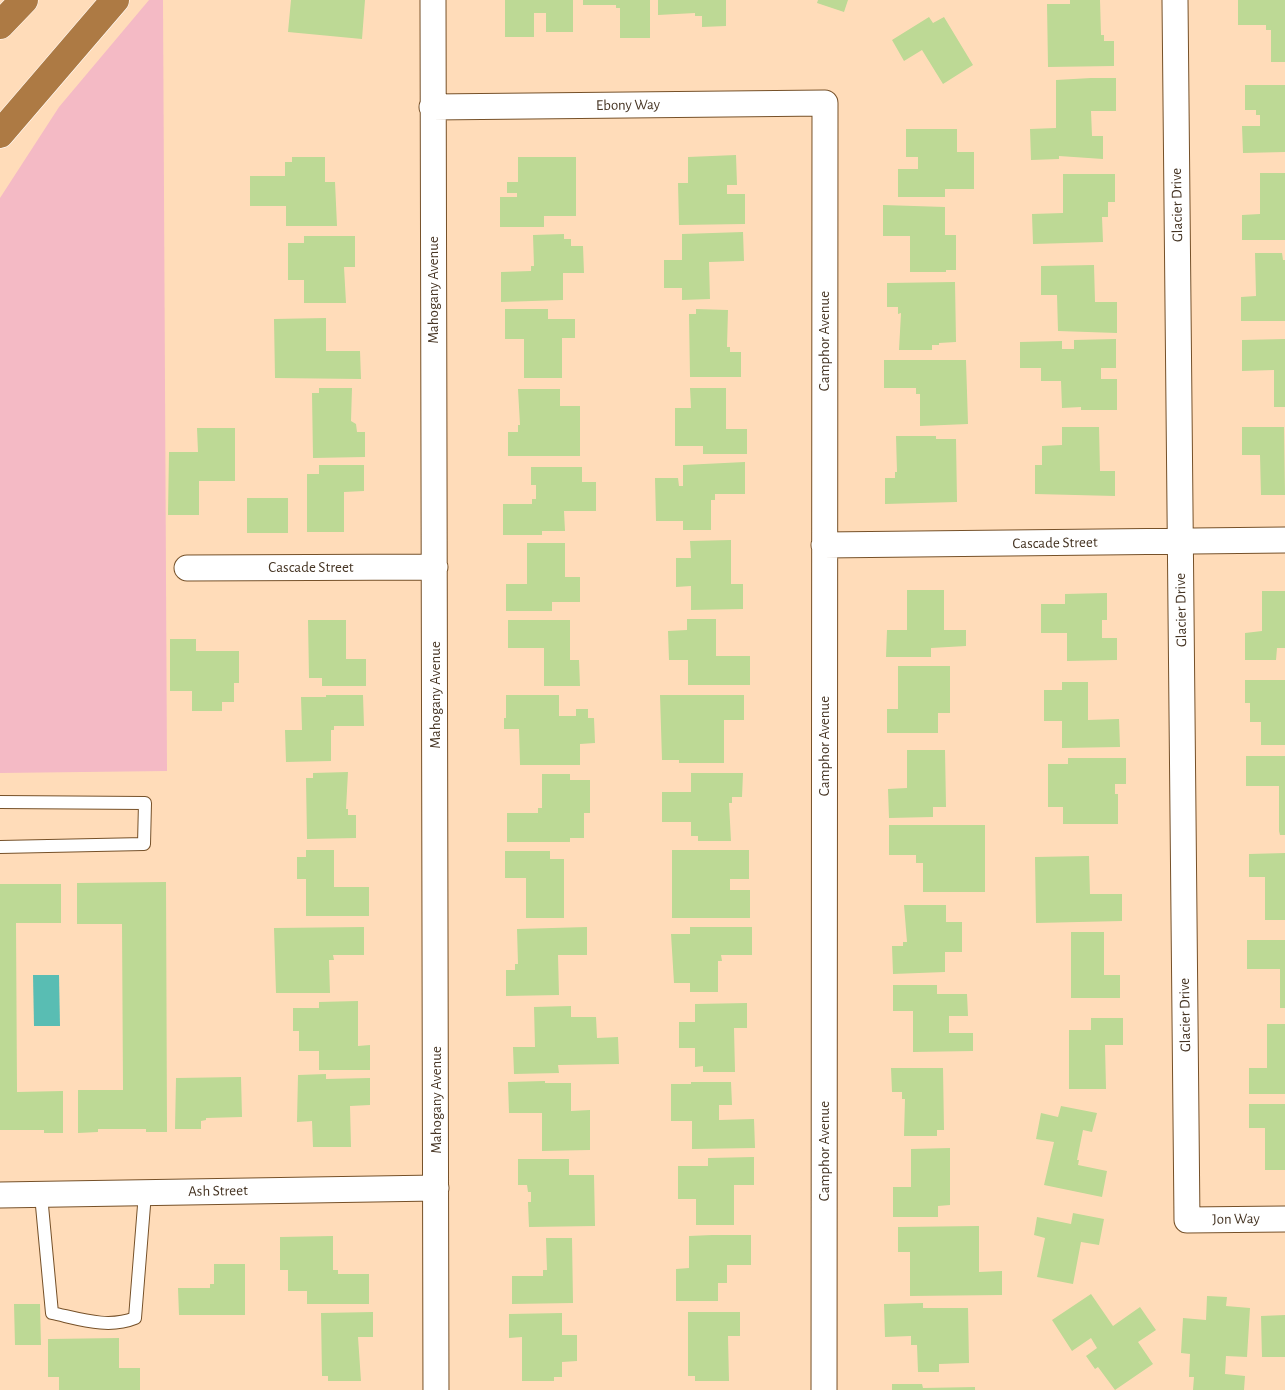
<!DOCTYPE html>
<style>
body{margin:0}
canvas{display:block;background:#ffdcb9}
</style>
<canvas width="1285" height="1390"></canvas>
<script>
const g = document.querySelector('canvas').getContext('2d');
g.lineJoin = 'round';
function fill(path, color) { g.fillStyle = color; g.fill(path, 'evenodd'); }
function strokePath(path, color, width, dash) { g.strokeStyle = color; g.lineWidth = width; g.lineCap = dash ? 'butt' : 'round'; g.setLineDash(dash || []); g.stroke(path); }
function write(font, color, halo, rows, align = 'center') {
  g.font = font + ' "Alegreya Sans",sans-serif'; g.lineWidth = 4.5; g.setLineDash([]); g.textBaseline = 'middle'; g.strokeStyle = halo; g.fillStyle = color; for (const [text, x, y, turn = 0] of rows) {
    g.save(); g.translate(x, y); g.rotate((+turn || 0) * Math.PI / 180); g.textAlign = isNaN(turn) ? turn : align; if (halo) g.strokeText(text, 0, 0); g.fillText(text, 0, 0); g.restore();
  }
}
const green = new Path2D(`
 M149 0H163L167 771 0 773V198L59 107Z`);
const water = new Path2D(`
 M33 975H59L60 1026H34Z`);
const building = new Path2D(`
 M291 0H365L362 39 288 32Z
 M505 0H573V32H546V13H534V37H505Z
 M583 0H650V38H620V8H616V5H583Z
 M658 0H726V26L702 27V16H695V13L658 15Z
 M818 0H848L844 12 817 3Z
 M1070 0H1100L1101 35H1104V41H1114V66L1048 67 1047 4H1070Z
 M1238 0H1285V62H1271V30H1266V25H1238Z
 M929 17 933 23 944 17 973 65 943 84 922 50 904 61 892 40Z
 M1091 78H1116V111H1091L1092 136H1103V159L1059 156V159L1031 160 1030 129 1056 128V80Z
 M1245 85H1285V152L1243 153 1242 126H1260V115H1256V110H1245Z
 M906 129H957V152H974V189H945V197H898V169H918V157H906Z
 M736 155 737 185H727V194H745V224L679 225 678 183H688V157Z
 M292 157H325V182H335L337 226H286V206H250V176H285V162H292Z
 M518 157H576V216H544V227H500V197H517V193H507V182H518Z
 M1260 173H1285V240H1242V215L1260 214Z
 M1063 174H1115V202H1108V217H1102L1103 242 1033 244 1032 214 1063 213Z
 M883 205 945 207V235H956V270H946V272H910V236H883Z
 M743 232 744 261 709 262 710 299 682 300V288H664V260H682V234Z
 M564 234V239H571V246H583L584 273H563V300L501 302V272L531 271V266H534L533 235Z
 M304 236H355V267H344L346 303H304V280H288V243H304Z
 M1255 253H1282L1283 260H1285V321H1241V297L1256 296Z
 M1094 265 1095 302H1117V333L1058 331 1057 295H1041V266Z
 M955 282 956 342 939 343V345H932V350H899L901 313 898 314V307H887V283Z
 M505 309H548V319H575V338H562V378H524V339H505Z
 M696 309 728 310 727 347H730V352H741V377H690L689 314H696Z
 M326 318V351H360L361 379 275 378 274 319Z
 M1116 339V368H1101V379H1117V410H1081V407L1062 408 1061 381H1041V368H1020V342L1062 341V349H1074V340Z
 M1285 339V407H1274V370L1242 371V340Z
 M884 360H966L968 424 920 426V394H916V388H884Z
 M319 388H352L351 421 356 424 357 432H365V457L313 458 312 393H319Z
 M690 388H726V429H747V454H703V446H675V408H691Z
 M518 389H560V406H580V456H508V432H518V425H520Z
 M1062 427H1099L1100 471H1115V496L1035 494V465H1042V446L1062 445Z
 M1242 427H1284L1285 495H1261L1260 455H1242Z
 M197 428H235V481H199V515H168L169 452H198Z
 M896 436H936V439H956L957 502 885 504V478H895V472H897Z
 M745 462V494H715V500H711V530H683V521H656L655 478H678L679 486H683V465Z
 M319 465H364V491L344 492V532H307V474H319Z
 M531 467H582V482H596V511H564L565 531H542V535H503V504H532V499H536V485H531Z
 M247 498H288V533H247Z
 M731 540V584H743V609L691 610V586L676 587V558H691L690 541Z
 M527 543H565V577H580V602H552V611H506V584H527Z
 M907 590H944V630H966V646L931 648V657H886L887 630H907Z
 M1262 591H1285V648H1277L1276 660H1245V633L1262 631Z
 M1107 593V620H1102V638H1117V660L1067 661V633H1041V604H1065V594Z
 M687 619H716V656H750V685H688V660H669L668 631 687 630Z
 M308 620H346V659H366V686H322V678H309Z
 M508 620H570V660H579L580 686H544V648H508Z
 M170 639H196V651H239V683H234V702H222V711H192V691H170Z
 M898 666H950V713H938V733H887V709H898Z
 M1245 680H1285V745H1261V722H1250V703H1245Z
 M1062 682H1088V720L1119 719 1120 747 1062 748V721H1044V690H1062Z
 M326 695H363L364 726H334V730H331V761L286 762 285 730H302L301 697H326Z
 M506 695H559V716H576V709H588V718H594L595 743 580 744V765H520L519 729H504V718H506Z
 M660 695H744V720H724V763H679V760H662Z
 M907 750H945L946 807H933V817L889 818 888 789 907 788Z
 M1246 756H1285V835H1280L1279 831V786H1246Z
 M1068 758H1126V784H1115V794H1118V824H1063V807H1048V764H1068Z
 M348 772 346 809H348V815H356V838L307 839 306 778H313V773Z
 M691 773H743L742 797H732V803H729L731 841H698V836H691V822H662V792H691Z
 M542 774H570V780H590V813H584V838H570V842H507V813H538V808H542Z
 M889 825H985V892H923V863H916V855H889Z
 M306 850H334V887H369V916H306V879H297V857H306Z
 M672 850H749V879H730V890H750V918H672Z
 M505 851H550V859H564V918H526V878H505Z
 M1285 853V920H1265V877H1249V854Z
 M1089 856 1090 894H1122V921L1036 923 1035 857Z
 M166 882 167 1132H146V1129H98V1132L78 1133V1090H123L122 924H77V883Z
 M0 884H61V923H16L17 1092 63 1091V1133H44V1130H0Z
 M904 905H946V922H962V952H945V972L893 974 892 946H903V942H907Z
 M364 927V955H333L334 960H329L330 993H276L274 928Z
 M587 927V955H558L559 995 506 996V970H515V964H518L517 929Z
 M690 927H752V955H721L722 961H718V992H690V983H674L671 934H690Z
 M1071 932H1104V975H1120V998H1071Z
 M1247 940H1285V1008H1280V969H1247Z
 M893 985H937V994H967L968 1016H949V1033H973V1051L913 1052V1011H893Z
 M358 1001V1046L370 1045V1070H319V1051H299V1031H293V1008H319V1002Z
 M747 1003V1028H734L735 1072H703V1066L695 1067V1048H679V1022H695V1004Z
 M571 1006V1017H596L597 1038 618 1037 619 1064 558 1065 559 1073 514 1074 513 1047H535L534 1007Z
 M1091 1018H1123V1045H1105L1106 1089H1069V1030H1091Z
 M1267 1024H1285V1094H1249V1068H1267Z
 M891 1068H943L944 1130H937V1136H904L905 1099H902V1092H892Z
 M326 1074V1079L370 1078V1105L350 1106 351 1147H313L312 1121 297 1122 298 1075Z
 M241 1077 242 1117 206 1118V1120L201 1121V1129H175L176 1078Z
 M545 1081V1083H571V1111L590 1110V1150L542 1151V1113H509L508 1082Z
 M691 1082H731L732 1105H719V1120L754 1119 755 1148 692 1149V1121H671V1084H691Z
 M1249 1104H1285V1170H1265V1128H1249Z
 M1061 1106 1097 1113 1092 1132 1083 1130 1077 1160H1079L1078 1165 1107 1171 1102 1197 1044 1185 1054 1142 1036 1139 1041 1113 1058 1117Z
 M950 1148V1205L938 1206V1217H893V1187H911V1149Z
 M754 1157V1185H734V1225H696V1199H678V1166H708V1158Z
 M518 1159H569V1175H594L595 1226 529 1227 528 1202H531V1192H528L527 1185H518Z
 M1073 1213 1104 1219 1099 1245 1081 1242 1073 1284 1037 1277 1045 1238 1034 1235 1037 1217 1071 1224Z
 M979 1226V1272L1002 1271V1295L910 1296V1252H898V1227Z
 M712 1235H751V1265H727V1283H718V1301H676V1269L689 1268V1236Z
 M333 1236V1270H338V1274H369V1304H307V1291H288V1270H280V1237Z
 M546 1238H572L573 1303 512 1304V1276H543V1270H547Z
 M214 1264H245V1315H179L178 1288H210V1284H214Z
 M1091 1294 1113 1326 1140 1307 1156 1330 1138 1342 1153 1364 1115 1390 1098 1367 1095 1369 1086 1356 1097 1348 1091 1338 1072 1351 1052 1320Z
 M1207 1296 1227 1297 1226 1306 1250 1308 1247 1357 1226 1356 1225 1374 1245 1376 1244 1390H1193L1194 1377H1189L1190 1354 1181 1353 1183 1318 1206 1320Z
 M923 1303V1308H968L969 1363 939 1364V1372H918L917 1345H911V1336L885 1337 884 1304Z
 M14 1304H40L41 1345H15Z
 M373 1312V1337H358L361 1381H328V1376H322L321 1313Z
 M688 1312H740V1336H728L729 1381H695V1376H688Z
 M562 1313V1335H577V1361L562 1362V1377H554V1381H522V1337L509 1338V1314Z
 M1285 1315V1357H1262L1261 1316Z
 M119 1338V1368H140V1390H59V1377H48V1339Z
 M892 1384H922L923 1388 975 1387V1390H892Z`);
const service = new Path2D(`
 M0 802 145 803 144 844 0 847
 M41 1195 52 1313C80 1319 108 1329 135 1318L145 1193`);
const minor = new Path2D(`
 M433 0 436 1390
 M1175 0 1187 1220 1285 1219
 M432 107 825 103 824 1390
 M824 545 1285 540
 M187 568 435 567
 M0 1195 436 1188`);
const motorway = new Path2D(`
 M0 25 24 0
 M0 134 115 0`);
const streetNames = [
 ["Ebony Way",628,105,-1],
 ["Glacier Drive",1177,205,-91],
 ["Mahogany Avenue",433,290,-90],
 ["Camphor Avenue",824,341,-90],
 ["Cascade Street",1055,543,-1],
 ["Cascade Street",311,567],
 ["Glacier Drive",1181,610,-91],
 ["Mahogany Avenue",435,695,-90],
 ["Camphor Avenue",824,746,-90],
 ["Glacier Drive",1185,1015,-91],
 ["Mahogany Avenue",436,1100,-90],
 ["Camphor Avenue",824,1151,-90],
 ["Ash Street",218,1191,-1],
 ["Jon Way",1236,1219,-1]
];
fill(green, '#f4bac5');
fill(water, '#59bdb3');
fill(building, '#bdd995');
strokePath(service, '#765129', 14);
strokePath(minor, '#765129', 27);
strokePath(motorway, '#fff', 29);
strokePath(service, '#fff', 12);
strokePath(minor, '#fff', 25);
strokePath(motorway, '#ad7a44', 28);
write('15px', '#463524', '#fff', streetNames);
</script>
